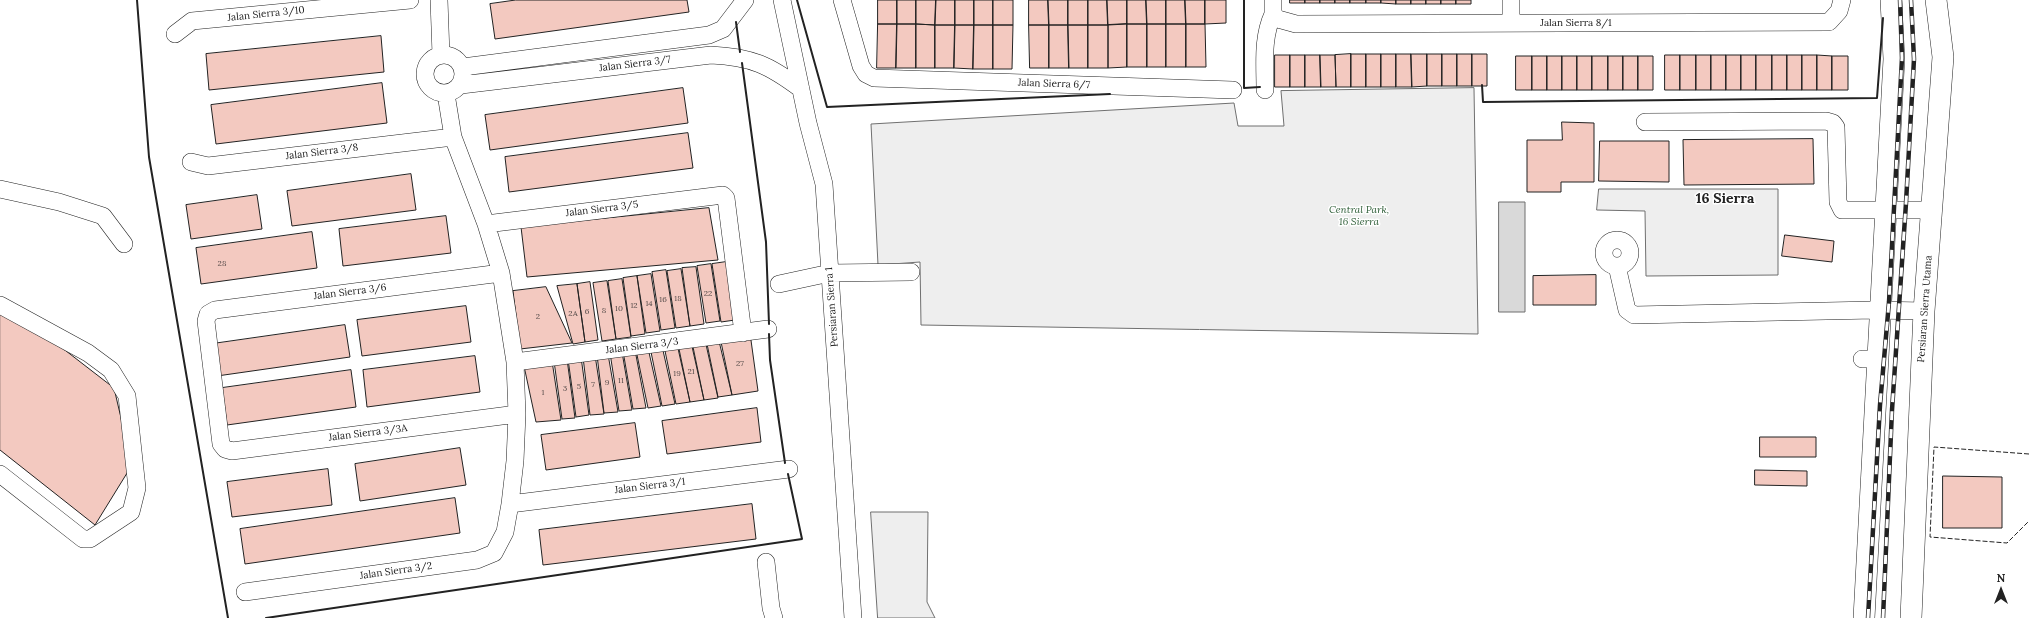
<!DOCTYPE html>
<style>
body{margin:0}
#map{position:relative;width:2029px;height:618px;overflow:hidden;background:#fff;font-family:Lora,serif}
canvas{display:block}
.north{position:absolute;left:1981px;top:570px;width:40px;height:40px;-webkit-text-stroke:3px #fff;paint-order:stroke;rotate:0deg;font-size:11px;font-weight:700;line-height:16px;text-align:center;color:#222}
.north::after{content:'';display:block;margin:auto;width:14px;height:18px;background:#222;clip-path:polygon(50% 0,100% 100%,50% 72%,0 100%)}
</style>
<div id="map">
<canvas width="2029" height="618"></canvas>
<div class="north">N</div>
</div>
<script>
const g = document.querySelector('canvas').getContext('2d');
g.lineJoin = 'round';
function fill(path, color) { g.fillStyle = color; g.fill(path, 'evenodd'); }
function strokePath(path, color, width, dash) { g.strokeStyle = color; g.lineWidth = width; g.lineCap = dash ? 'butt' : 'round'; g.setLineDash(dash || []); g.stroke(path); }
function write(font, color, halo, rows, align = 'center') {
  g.font = font + ' Lora,serif'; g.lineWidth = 3; g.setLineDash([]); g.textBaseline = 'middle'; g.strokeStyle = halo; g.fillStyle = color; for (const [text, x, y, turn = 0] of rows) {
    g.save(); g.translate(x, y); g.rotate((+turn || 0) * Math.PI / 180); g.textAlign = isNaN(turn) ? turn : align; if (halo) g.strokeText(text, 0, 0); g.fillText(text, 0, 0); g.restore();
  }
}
const green = new Path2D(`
 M1474 88 1478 334 921 325 920 262 878 265 871 124 1234 103 1238 126H1284L1281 91Z
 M1599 189H1778V275L1646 276 1645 211 1597 210Z
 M871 512H928L927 602 935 618H878Z`);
const water = new Path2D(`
 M1499 202H1525V312H1499Z`);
const building = new Path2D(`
 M516 0H687L689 12 495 39 490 4Z
 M878 0H897V24H878Z
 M897 0H916V24H897Z
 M916 0H936L935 25 916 24Z
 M936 0H955V25H935Z
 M955 0H974V25H955Z
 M974 0H993V25H974Z
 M993 0H1013V25H993Z
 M1029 0H1048L1049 25H1029Z
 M1048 0H1068V25H1049Z
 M1068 0H1088V25H1068Z
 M1088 0H1107L1108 25H1088Z
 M1107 0H1127V24L1108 25Z
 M1127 0H1146L1147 24H1127Z
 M1146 0H1166V24H1147Z
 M1166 0H1185L1186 24H1166Z
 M1185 0H1205V24H1186Z
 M1205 0H1226V23L1205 24Z
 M1290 0H1305V3H1290Z
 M1305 0H1320V3H1305Z
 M1320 0H1335V3H1320Z
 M1335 0H1350V3H1335Z
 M1350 0H1366V3H1350Z
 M1366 0H1381V3H1366Z
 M1381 0H1396V4L1381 3Z
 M1396 0H1411V4H1396Z
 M1411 0H1426V4H1411Z
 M1426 0H1441V4H1426Z
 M1441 0H1456V4H1441Z
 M1456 0H1471V4H1456Z
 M878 24H897L896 68H877Z
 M897 24H916V68H896Z
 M916 24 935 25V68H916Z
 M1127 24H1147V67H1127Z
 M1127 24V67L1108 68V25Z
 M1147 24H1166V67H1147Z
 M1166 24H1186V67H1166Z
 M1186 24H1205L1206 67H1186Z
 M935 25H955L954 68H935Z
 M955 25H974L973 69 954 68Z
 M974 25H993V69H973Z
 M993 25H1013L1012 69H993Z
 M1029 25H1049V68H1030Z
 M1049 25H1068L1069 68H1049Z
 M1068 25H1088V68H1069Z
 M1088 25H1108V68H1088Z
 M381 36 384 72 209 90 206 54Z
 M1351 54H1366V87H1351Z
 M1351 54V87H1336L1335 55Z
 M1366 54H1381V87H1366Z
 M1381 54H1396V87H1381Z
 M1396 54H1411L1412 87H1396Z
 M1411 54H1427V86L1412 87Z
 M1427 54H1442V86H1427Z
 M1442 54H1457V86H1442Z
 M1457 54H1472V86H1457Z
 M1472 54H1487V86H1472Z
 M1275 55H1290V87H1275Z
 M1290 55H1305V87H1290Z
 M1305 55H1320L1321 87H1305Z
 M1320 55H1335L1336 87H1321Z
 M1665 55H1680V90H1665Z
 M1680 55H1696V90H1680Z
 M1696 55H1711V90H1696Z
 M1711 55H1726V90H1711Z
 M1726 55H1741V90H1726Z
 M1741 55H1756V90H1741Z
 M1756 55H1772V90H1756Z
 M1772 55H1787V90H1772Z
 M1787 55H1802V90H1787Z
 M1802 55H1817V90H1802Z
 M1817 55 1832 56V90H1817Z
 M1516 56H1532V90H1516Z
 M1532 56H1547V90H1532Z
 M1547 56H1562V90H1547Z
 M1562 56H1577V90H1562Z
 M1577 56H1592V90H1577Z
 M1592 56H1608V90H1592Z
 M1608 56H1623V90H1608Z
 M1623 56H1638V90H1623Z
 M1638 56H1653V90H1638Z
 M1832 56H1848V90H1832Z
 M382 83 387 123 216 144 211 105Z
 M683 88 688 123 490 150 485 115Z
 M1562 122 1594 123V182H1561V192H1527V140H1562Z
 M688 133 693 168 509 192 505 157Z
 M1813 139 1814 184 1684 185 1683 140Z
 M1600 141H1669V182L1599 181Z
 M411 174 416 210 292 226 287 191Z
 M257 195 262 229 191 239 186 205Z
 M709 208 718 260 527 277 521 227Z
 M446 216 451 253 343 266 339 229Z
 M312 232 317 268 201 284 196 248Z
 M1785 235 1834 241 1832 262 1782 256Z
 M726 262 735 320 721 322 712 264Z
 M711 264 720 321 706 323 697 266Z
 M696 267 704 324 690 326 682 268Z
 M681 269 690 326 676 328 667 271Z
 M666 270 675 328 661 330 652 272Z
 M651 274 660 331 646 333 637 276Z
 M1596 275V305H1533V276Z
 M637 276 645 334 631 336 623 278Z
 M622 279 631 337 616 339 608 281Z
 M607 281 616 339 602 341 593 283Z
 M590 282 598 340 585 342 577 284Z
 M577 284 585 342 573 344 557 286Z
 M546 287 572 343 520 349 513 291Z
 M466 306 471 342 362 356 357 320Z
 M0 313 48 337 114 388 132 465 95 525 0 450Z
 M345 325 350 357 217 376 212 344Z
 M750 333 758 391 732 395 720 337Z
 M718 337 732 395 718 397 706 339Z
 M705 340 718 398 704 400 692 342Z
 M691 342 704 400 690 402 678 344Z
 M677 344 690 402 676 404 664 346Z
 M662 346 675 404 662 406 650 347Z
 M648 348 661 406 648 408 636 350Z
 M635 350 646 408 633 409 623 351Z
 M622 352 632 410 619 411 610 353Z
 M608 354 618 412 604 413 597 355Z
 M595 355 604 414 590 415 583 357Z
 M475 356 480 392 367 407 363 370Z
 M581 357 589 415 576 417 568 359Z
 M567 359 575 418 562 419 554 361Z
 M552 361 561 420 536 422 524 366Z
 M351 370 356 407 227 425 222 388Z
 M757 408 761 442 667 454 662 421Z
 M635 423 640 457 546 470 541 435Z
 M1760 437H1816V457H1760Z
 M460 448 466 485 360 501 355 464Z
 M328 469 332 505 232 517 227 482Z
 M1755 470 1807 471V486L1755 485Z
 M1943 476 2002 477V528H1943Z
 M455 498 460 533 245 564 240 529Z
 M752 504 756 539 543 565 539 530Z`);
const minor = new Path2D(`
 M439 0 441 55
 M782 0 808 123 824 184 853 618
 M842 0 861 66 866 74 874 78 1233 90
 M1273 0V14L1278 19 1296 24 1829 22 1839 11 1842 0
 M1511 0V23
 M175 34 192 21 410 0
 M425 74a19 19 0 1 1 38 0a19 19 0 1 1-38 0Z
 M463 67 709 35 723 29 745 0
 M461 85 711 55C752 57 769 65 801 89
 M1265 90C1265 63 1262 38 1273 14
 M1645 122 1826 121 1833 123 1836 127 1838 202 1842 210H1932
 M191 162 208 166 453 137
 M0 189 59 202 103 216 124 244
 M486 224 723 195 726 198 743 333
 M1604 253a13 13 0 1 1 26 0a13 13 0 1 1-26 0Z
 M1617 266 1627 310 1634 315 1874 310 1924 311
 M501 273 215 310 208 314 206 321 221 444 225 449 232 451 517 414
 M779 284 830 273 911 272
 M0 305 88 353 111 370 127 396 137 488 131 512 90 539H83L0 474
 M1862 359H1879
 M515 362 768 329
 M510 504 789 469
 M766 562 771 608 774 618
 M245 592 477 560 494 553 505 532 510 504 515 461 517 414 515 362 501 273 486 224 453 137 446 94`);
const major = new Path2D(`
 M1864 618 1894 59 1891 0
 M1911 618 1924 311 1943 57 1936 0`);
const rail = new Path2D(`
 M1868 618 1880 405 1889 302 1902 58 1900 0
 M1883 618 1892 410 1906 203 1914 59 1911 0`);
const fence = new Path2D(`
 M2029 454 1934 447 1930 537 2007 543 2029 521`);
const wall = new Path2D(`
 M137 0 149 157 228 618
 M797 0 827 107 1110 94
 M1244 0V88L1260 87
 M736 22 740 52
 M742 63 766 242 769 324
 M1482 85 1483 102 1877 98 1883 18
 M769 334 770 360 785 463
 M266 618 802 539 788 474`);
const numberNames = [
 ["28",222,264],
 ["22",708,294],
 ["18",678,299],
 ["16",663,300],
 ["14",649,304],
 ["12",634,306],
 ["10",619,309],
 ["8",604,311],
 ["6",587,312],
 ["2A",573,314],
 ["2",538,317],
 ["27",740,364],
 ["21",691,372],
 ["19",677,374],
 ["11",621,381],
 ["9",607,383],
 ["7",593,385],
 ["5",579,387],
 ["3",565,389],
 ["1",543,393]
];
const streetNames = [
 ["Jalan Sierra 3/10",266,14,-6],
 ["Jalan Sierra 8/1",1576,23],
 ["Jalan Sierra 3/7",635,64,-7],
 ["Jalan Sierra 6/7",1054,84,2],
 ["Jalan Sierra 3/8",322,152,-7],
 ["Jalan Sierra 3/5",602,209,-7],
 ["Jalan Sierra 3/6",350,292,-7],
 ["Persiaran Sierra 1",832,307,-94],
 ["Persiaran Sierra Utama",1925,309,-86],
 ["Jalan Sierra 3/3",642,346,-7],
 ["Jalan Sierra 3/3A",368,433,-7],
 ["Jalan Sierra 3/1",650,486,-7],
 ["Jalan Sierra 3/2",396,571,-8]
];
const parkNames = [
 ["Central Park,",1359,210],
 ["16 Sierra",1359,222]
];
const districtNames = [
 ["16 Sierra",1725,199]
];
fill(green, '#eee');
strokePath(green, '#6f6f6f', 1);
fill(water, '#d9d9d9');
strokePath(water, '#6f6f6f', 1);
fill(building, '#f3c9c0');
strokePath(building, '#222', 1);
strokePath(minor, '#222', 18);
strokePath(major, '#222', 22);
strokePath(minor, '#fff', 17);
strokePath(major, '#fff', 21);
strokePath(rail, '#222', 4.5);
strokePath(rail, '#fff', 3, [9]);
strokePath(fence, '#222', 1, [5, 2]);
strokePath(wall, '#222', 2);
write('8px', '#564c4a', null, numberNames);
write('10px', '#222', '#fff', streetNames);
write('italic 10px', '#2f5e38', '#fff', parkNames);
write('bold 14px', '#222', '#fff', districtNames);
</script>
